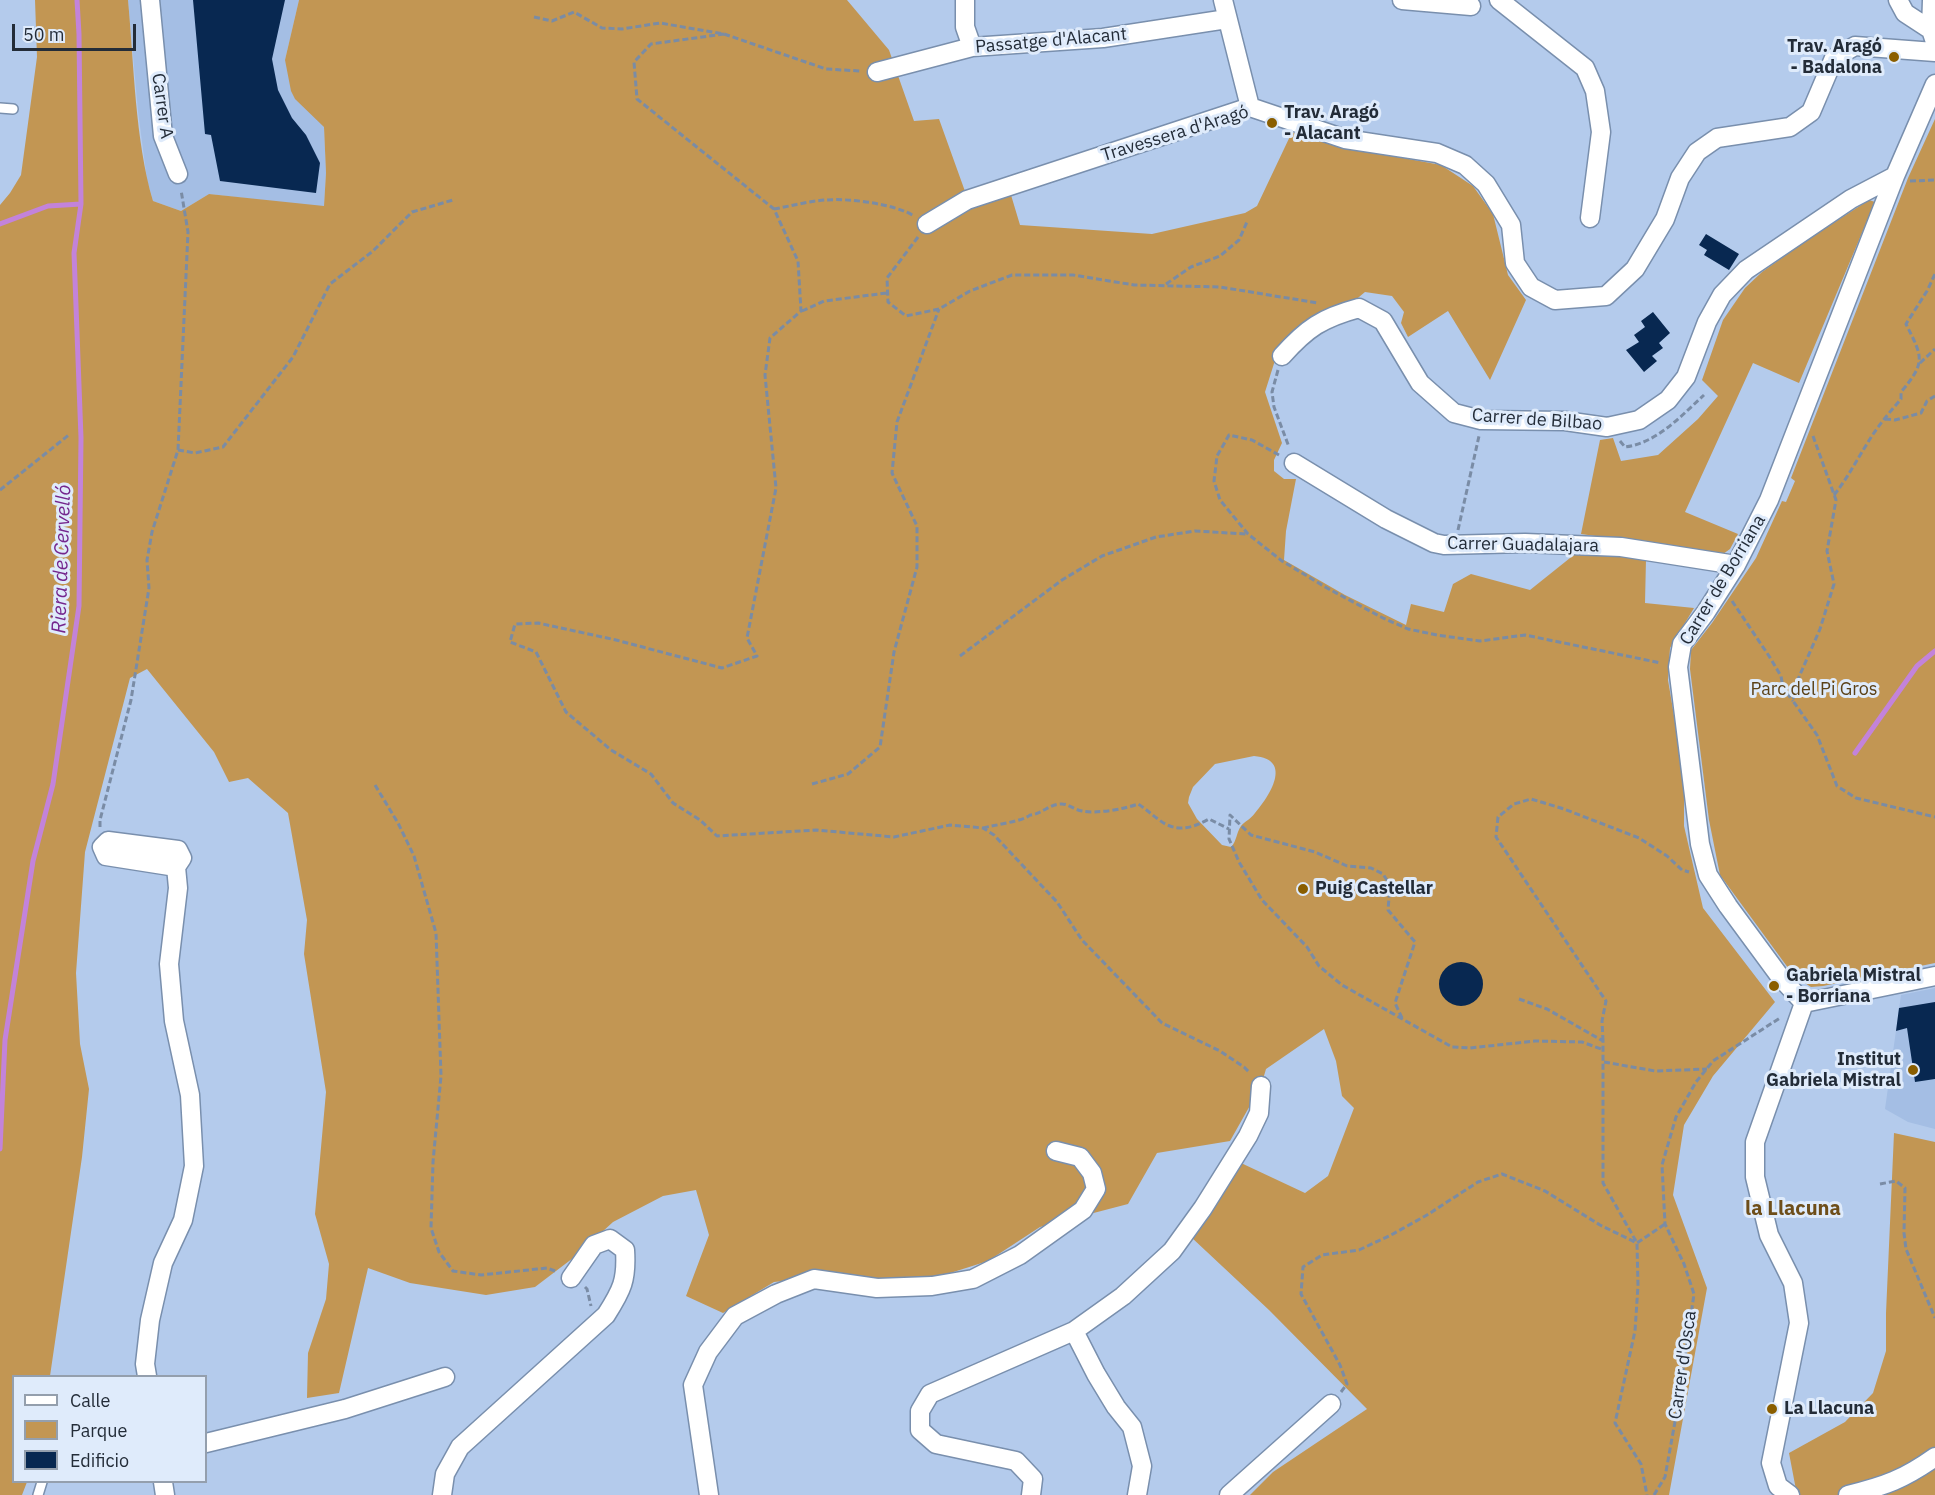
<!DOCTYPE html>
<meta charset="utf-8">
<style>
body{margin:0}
#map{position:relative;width:1935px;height:1495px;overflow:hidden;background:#b4cbec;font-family:"IBM Plex Sans",sans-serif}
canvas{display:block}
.legend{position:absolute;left:12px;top:1375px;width:195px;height:108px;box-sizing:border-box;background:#dfebfb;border:2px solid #949fad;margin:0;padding:8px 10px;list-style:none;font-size:18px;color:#232c38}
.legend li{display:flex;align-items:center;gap:12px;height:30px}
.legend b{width:30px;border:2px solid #949fad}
.scale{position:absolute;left:12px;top:24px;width:124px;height:27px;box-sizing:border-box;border:3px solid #232c38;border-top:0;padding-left:8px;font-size:18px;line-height:21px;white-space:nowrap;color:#232c38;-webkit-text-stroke:4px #dfebfb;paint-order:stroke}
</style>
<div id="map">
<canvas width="1935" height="1495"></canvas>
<ul class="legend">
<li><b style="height:8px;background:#fff"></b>Calle</li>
<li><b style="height:16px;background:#c29653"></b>Parque</li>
<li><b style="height:16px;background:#082851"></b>Edificio</li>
</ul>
<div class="scale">50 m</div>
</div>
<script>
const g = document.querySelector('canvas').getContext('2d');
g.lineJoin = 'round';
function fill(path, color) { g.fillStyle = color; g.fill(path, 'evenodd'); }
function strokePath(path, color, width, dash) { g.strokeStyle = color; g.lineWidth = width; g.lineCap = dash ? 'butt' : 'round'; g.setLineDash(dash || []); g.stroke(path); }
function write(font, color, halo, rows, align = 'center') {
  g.font = font + ' "IBM Plex Sans",sans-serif'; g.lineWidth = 6; g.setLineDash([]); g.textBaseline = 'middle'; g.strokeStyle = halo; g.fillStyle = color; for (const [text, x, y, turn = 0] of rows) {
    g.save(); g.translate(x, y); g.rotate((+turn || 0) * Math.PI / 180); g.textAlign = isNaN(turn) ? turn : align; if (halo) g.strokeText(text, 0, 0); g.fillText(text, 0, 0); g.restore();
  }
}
const built = new Path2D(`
 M128 0H299L285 60 324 127 326 173 324 207 209 194 181 211 153 201 147 180 138 111Z
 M1935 988V1129L1908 1122 1885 1109 1901 995Z`);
const green = new Path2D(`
 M35 0H128C134 64 135 140 153 201L181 211 209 194 324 206 326 173 324 127 295 99 291 91 285 60 299 0H847L889 50 914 121 939 119 971 208 1011 195 1020 225 1152 234 1245 213 1257 206 1293 130 1371 152 1441 165 1473 186 1493 214 1508 275 1526 300 1490 380 1448 311 1408 337 1401 323 1404 312 1392 296 1365 292 1353 302 1309 319 1277 354 1265 392 1282 443 1274 460V471L1284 479H1296L1286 531 1284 560 1345 595 1406 625 1411 604 1444 612 1453 584 1471 574 1530 590 1580 550 1646 559 1645 603 1694 608 1670 648 1668 680 1684 775V826L1703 908 1775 1002 1713 1076 1684 1125 1673 1195 1707 1288 1669 1495H1250L1273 1472 1367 1409 1269 1310 1191 1237 1241 1163 1305 1193 1328 1176 1354 1108 1342 1096 1336 1061 1324 1029 1266 1069 1261 1086 1230 1141 1157 1153 1128 1204 1040 1227 988 1261 944 1275 893 1280 827 1276 774 1282 723 1313 686 1296 709 1235 696 1190 663 1196 613 1222 577 1255 535 1287 486 1295 410 1283 368 1268 339 1393 307 1398 308 1353 326 1299 329 1264 315 1214 326 1092 304 954 307 920 288 813 248 778 229 782 214 752 147 669 130 678 85 852 76 973 80 1044 89 1089 82 1157 50 1376H14V1482H27L22 1495H0V205L10 193 21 175 37 57ZM1254 756C1294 759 1269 797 1255 813 1251 819 1245 821 1241 826 1236 833 1237 841 1231 847L1222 845 1197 819 1188 803 1189 797 1193 787 1215 764Z
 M1935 119V963L1823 986 1811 987 1794 976 1720 875 1709 820 1690 669 1691 650 1712 623 1756 558 1782 501 1786 502 1795 481 1791 478 1908 178Z
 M1869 200 1875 202 1799 383 1753 363 1685 512 1738 534 1730 549 1723 554 1581 534 1600 440 1613 438 1621 461 1658 455 1698 419 1718 396 1702 380 1723 320 1745 288 1762 272 1807 240Z
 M1894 1133 1935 1142V1495H1797L1789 1453 1845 1422 1873 1393 1886 1351V1313Z`);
const stream = new Path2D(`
 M0 224 48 206 81 204
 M1855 753 1917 666 1935 651
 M0 1149 5 1040 33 861 53 784 79 606 81 438 74 253 81 204 79 34 77 0`);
const building = new Path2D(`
 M193 0H285L272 59 278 90 292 118 306 135 320 163 316 193 220 181 211 135 205 134Z
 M1706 234 1739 254 1729 270 1704 255 1707 250 1699 245Z
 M1653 312 1670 333 1659 343 1663 348 1652 356 1657 361 1644 372 1626 350 1639 342 1634 335 1645 327 1641 321Z
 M1439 984a22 22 0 1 1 44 0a22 22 0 1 1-44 0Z
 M1935 1002V1079L1915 1082 1907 1028 1896 1031 1899 1008Z`);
const path = new Path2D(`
 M534 17 552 21 574 12 602 28 622 29 660 23 724 34 826 69 860 71
 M724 34 651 44 634 62 637 99 774 209 798 261 801 311 770 338 765 375 776 488 747 638 757 656 722 668 616 640 538 623 515 624 510 642 536 652 566 712 611 750 651 774 673 803 700 820 717 836 816 830 894 837 950 825 983 828 994 835 1057 902 1082 940 1162 1023 1220 1051 1244 1067 1250 1073
 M1910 181 1935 180
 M774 209C791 206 809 201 826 200 849 198 895 204 914 216
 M918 237 887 278 888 302 906 316 939 309 970 291 1012 275H1073L1134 285 1220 287 1318 303
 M1166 284 1191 267 1220 256 1239 240 1247 222
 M802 311 824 301 887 293
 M1920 363 1935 349
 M1278 370 1272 392 1274 407 1289 447
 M1885 419 1895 420 1921 413 1927 401 1935 396
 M1813 436 1836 500 1827 551 1834 584 1820 629 1795 686 1793 701 1817 735 1837 786 1856 798 1935 817
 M1620 441 1625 447C1657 443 1681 416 1704 395
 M178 450 195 453 223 447 293 357 330 284 373 251 412 212 453 200
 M1279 455 1252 440 1229 435 1217 456 1214 481 1220 500 1248 534 1282 561 1327 588 1383 618 1408 629 1437 635 1480 641 1525 635 1661 663
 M0 490 70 434
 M1834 495C1847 479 1856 461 1867 444 1876 428 1889 413 1901 399V392C1926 362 1923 358 1906 324L1927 291 1935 274
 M1458 530 1479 436
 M1732 601 1769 656 1781 676 1783 688 1793 701
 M960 656 1062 580 1102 556 1156 537 1195 531 1246 534
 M812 784 848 774 880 747 894 652 917 567V526L892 473 897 422 939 309
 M375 785 398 823 414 856 436 933 441 1076 433 1162 431 1228 439 1252 453 1271 481 1275 547 1268 555 1271
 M100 827V820L131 700 149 588 147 560 152 532 178 450 188 232 181 190
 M983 828C994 825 1024 821 1030 815 1042 814 1048 805 1060 804 1068 803 1074 810 1082 811 1096 814 1125 809 1138 804 1146 809 1151 814 1158 819 1175 833 1191 829 1209 819L1229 829
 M1519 999 1547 1009 1603 1041V1183L1637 1243 1638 1286 1635 1331 1615 1423 1641 1464 1647 1495
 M1402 1018 1395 1003 1415 942 1388 910 1390 885 1383 874 1371 868 1347 866 1315 852 1251 835 1230 815 1229 839 1239 862 1262 900 1307 947 1319 966 1342 985 1452 1047 1470 1048 1535 1041 1582 1042 1604 1050
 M1603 1041 1602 1021 1606 1001 1496 837 1498 817 1514 804 1531 799 1564 809 1639 838 1667 856 1682 870 1689 872
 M1604 1062 1655 1071 1707 1069
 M1880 1184 1896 1181 1905 1188 1904 1233 1906 1249 1935 1318
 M585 1287 587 1289 591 1306
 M1341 1392 1347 1384 1340 1365 1301 1294 1303 1267 1322 1255 1359 1250 1391 1235 1427 1215 1478 1182 1502 1174 1545 1191 1600 1225 1637 1243 1665 1224
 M1654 1495 1665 1477 1678 1405 1694 1294 1684 1264 1665 1224 1662 1165 1676 1117 1696 1082 1713 1061 1780 1018`);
const lane = new Path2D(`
 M0 108 13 109
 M38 1495 42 1482`);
const street = new Path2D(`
 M150 0 163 136 178 174
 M965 0V27L972 47
 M1223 0 1250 107
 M1402 0 1471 6
 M1499 0 1585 68 1595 91 1601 132 1590 218
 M1898 0 1905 13 1931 30
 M1932 0 1931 30 1934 39
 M877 72 972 47 1103 38 1227 19
 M927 224 967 200 1250 107 1345 139 1437 153 1465 165 1486 184 1511 225 1515 263 1531 287 1555 300 1606 296 1635 269 1665 219 1680 178 1697 152 1717 138 1790 127 1811 112 1834 58 1855 46 1935 52
 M1282 356C1307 328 1322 318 1359 308L1383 321 1420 383 1454 413 1481 420 1565 421 1607 427 1639 420 1668 400 1686 377 1707 322 1722 295 1746 270 1851 199 1895 176
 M1294 463 1386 519 1434 543 1444 545 1525 543 1621 547 1736 565
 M108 841 178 850 182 858 176 867 106 856 102 847Z
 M1804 1003 1781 978 1728 906 1708 875 1700 844 1678 667 1682 644 1706 612 1736 565 1769 500 1895 176 1935 84
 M1804 1003 1935 976
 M1074 1331 1096 1374 1116 1407 1132 1427 1142 1466 1137 1495
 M147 1376 145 1364 150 1320 163 1263 183 1220 194 1166 190 1095 174 1021 169 964 178 888 176 867
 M206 1443 345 1409 445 1377
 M163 1482 165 1495
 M442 1495 445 1474 460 1447 606 1315C622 1290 627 1280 625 1250L610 1239 594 1245 571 1278
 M709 1495 693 1385 708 1352 735 1316 776 1294 814 1279 877 1288 932 1286 973 1279 1020 1255 1083 1210 1096 1189 1092 1173 1080 1157 1056 1151
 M1031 1495 1033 1479 1016 1461 936 1444 920 1430V1411L930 1394 1074 1331 1123 1296 1172 1251 1203 1208 1248 1136 1259 1113 1261 1086
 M1229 1495 1331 1404
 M1790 1495 1778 1486 1771 1463 1799 1323 1793 1283 1769 1235 1755 1177V1142L1804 1003
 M1848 1495C1885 1486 1904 1479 1935 1457`);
const markers = [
 [1894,57,6,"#8a5e00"],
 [1272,123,6,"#8a5e00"],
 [1303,889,6,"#8a5e00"],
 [1774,986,6,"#8a5e00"],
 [1913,1070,6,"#8a5e00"],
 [1772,1409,6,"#8a5e00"]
];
const streetNames = [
 ["Passatge d'Alacant",1051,41,-5],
 ["Carrer A",162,106,82],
 ["Travessera d'Aragó",1175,134,-17],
 ["Carrer de Bilbao",1537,420,4],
 ["Carrer Guadalajara",1523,545,1],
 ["Carrer de Borriana",1723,580,-59],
 ["Carrer d'Osca",1683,1365,-82]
];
const poiNames = [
 ["Trav. Aragó",1882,47,"right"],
 ["- Badalona",1882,68,"right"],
 ["Trav. Aragó",1284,113],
 ["- Alacant",1284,134],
 ["Puig Castellar",1315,889],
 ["Gabriela Mistral",1786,976],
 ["- Borriana",1786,997],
 ["Institut",1901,1060,"right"],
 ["Gabriela Mistral",1901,1081,"right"],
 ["La Llacuna",1784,1409]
];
const parkNames = [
 ["Parc del Pi Gros",1814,690]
];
const waterNames = [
 ["Riera de Cervelló",62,559,-88]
];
const neighbourhoodNames = [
 ["la Llacuna",1793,1209]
];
fill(built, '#a4bee4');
fill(green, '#c29653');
strokePath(stream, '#c383da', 5);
fill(building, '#082851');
strokePath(lane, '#798fad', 12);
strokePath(street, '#798fad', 21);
strokePath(path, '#7a8ca5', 3, [6, 3]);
strokePath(lane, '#fff', 9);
strokePath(street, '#fff', 18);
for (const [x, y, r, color] of markers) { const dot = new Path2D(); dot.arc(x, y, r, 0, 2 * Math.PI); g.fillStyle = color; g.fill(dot); strokePath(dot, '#dfebfb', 2); }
write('18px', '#232c38', '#dfebfb', streetNames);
write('bold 18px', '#232c38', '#dfebfb', poiNames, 'left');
write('18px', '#5b4117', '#dfebfb', parkNames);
write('italic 20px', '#74268d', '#dfebfb', waterNames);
write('bold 20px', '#6e4e19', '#dfebfb', neighbourhoodNames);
</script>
